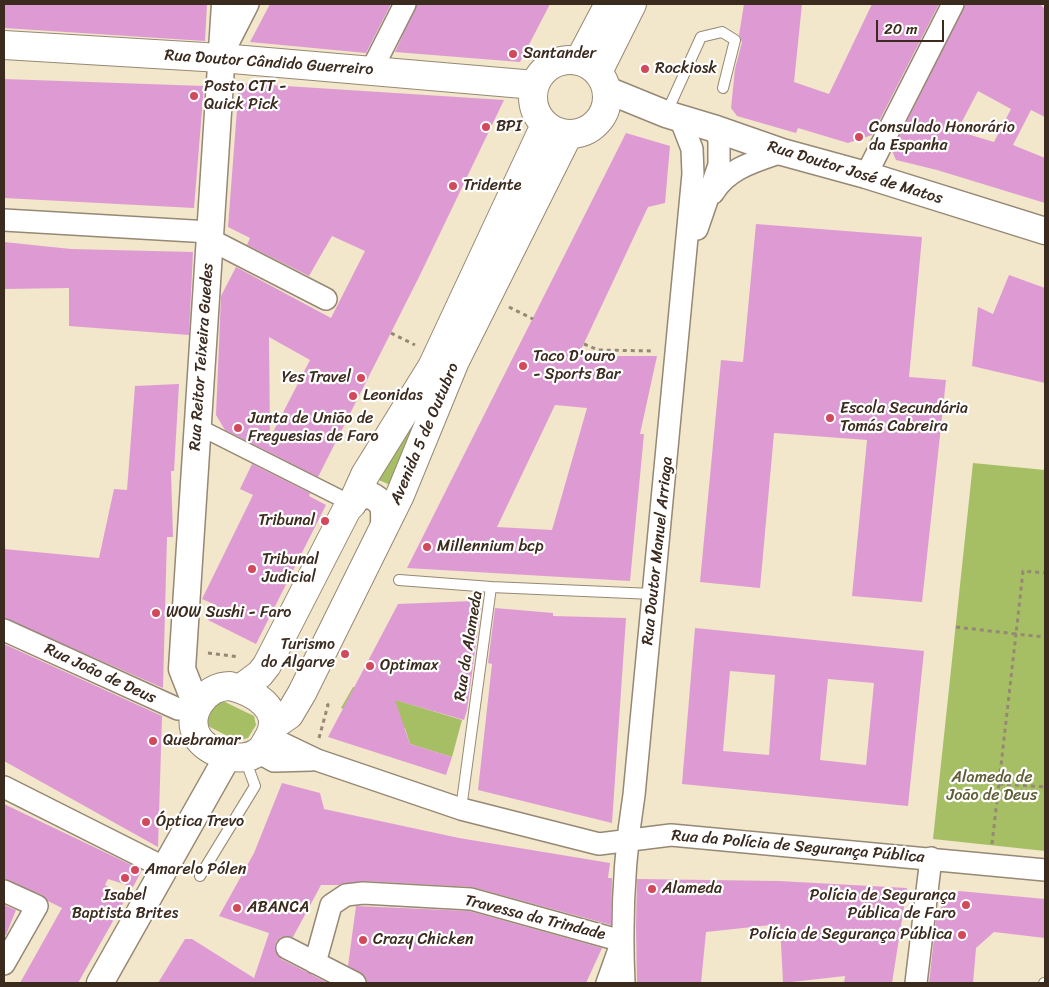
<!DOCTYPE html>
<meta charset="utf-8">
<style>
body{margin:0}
#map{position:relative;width:1049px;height:987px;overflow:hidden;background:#f2e6cb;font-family:Sriracha,sans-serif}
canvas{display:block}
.frame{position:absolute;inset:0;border:5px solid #3b2a1e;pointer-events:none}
.scale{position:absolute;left:876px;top:20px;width:68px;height:22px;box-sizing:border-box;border:2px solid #3b2a1e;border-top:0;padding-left:6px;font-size:15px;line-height:18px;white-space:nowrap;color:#3b2a1e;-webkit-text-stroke:4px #fff;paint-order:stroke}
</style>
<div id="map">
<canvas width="1049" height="987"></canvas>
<div class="frame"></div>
<div class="scale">20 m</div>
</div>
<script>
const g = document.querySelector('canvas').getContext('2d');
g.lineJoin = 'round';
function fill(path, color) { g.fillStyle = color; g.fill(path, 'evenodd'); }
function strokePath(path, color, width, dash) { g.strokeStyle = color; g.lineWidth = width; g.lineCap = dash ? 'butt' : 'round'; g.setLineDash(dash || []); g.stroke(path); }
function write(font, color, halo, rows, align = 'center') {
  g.font = font + ' Sriracha,sans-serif'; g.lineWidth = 4.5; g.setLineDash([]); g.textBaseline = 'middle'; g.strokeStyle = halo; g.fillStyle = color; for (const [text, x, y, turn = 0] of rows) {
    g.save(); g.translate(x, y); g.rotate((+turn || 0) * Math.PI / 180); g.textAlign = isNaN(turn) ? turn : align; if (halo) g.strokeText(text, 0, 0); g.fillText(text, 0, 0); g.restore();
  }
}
const green = new Path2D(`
 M438 373 395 487 374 478Z
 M973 463 1045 470V851L933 839Z
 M353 687 462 720 452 757 410 744 405 728 341 708Z
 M223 701 254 716 256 725 248 738 237 741 210 727C202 714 212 707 223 701Z`);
const building = new Path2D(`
 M4 4H207L205 41 4 28Z
 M270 4H391L366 53 250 42Z
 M417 4H550L520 62 395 52Z
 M744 4H802L794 82 829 94 872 4H939L872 135 848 143 798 128 796 133 737 116 731 108 735 69 742 42 739 35Z
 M965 4H1040L1045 9V117L1031 110 1013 145 1045 158V203L937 170 896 160 892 151ZM978 91 1011 109 994 142 957 131Z
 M4 79 204 86 194 208 4 198Z
 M239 83 504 100 419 277 318 477 225 430 216 415 221 296 236 267 331 318 365 251 332 236 309 276 247 245 250 238 228 227ZM269 337 310 360 270 438Z
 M626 133 670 146 665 203 648 207 578 356H657L640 434H644L630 581 407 568ZM555 405 587 408 552 530 497 527Z
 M756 224 922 237 909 377 946 380 922 602 852 596 867 440 774 433 760 588 700 582 721 360 743 362Z
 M4 242 71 249 193 252 189 335 69 326V288L4 289Z
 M1009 275 1045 288V383L972 366 978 307 993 314Z
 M179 384 174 471H171L173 537H167L163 688 4 618V549L99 558 114 489 127 490 135 386Z
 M252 464 310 493 309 496 326 505 256 644 208 620 216 605 202 599 253 495 240 489Z
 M473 601V606L481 607 467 710 464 720 395 700 410 744 452 757 446 775 328 737 398 604Z
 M495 608 553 613V616L626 618 612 823 478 790 492 664 488 663Z
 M695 628 924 651 908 806 682 784ZM730 671 775 675 769 755 723 751ZM828 679 874 683 866 765 820 760Z
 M4 644 162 716 158 847 4 761Z
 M282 783 320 793 324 809 459 838 610 863 608 878H612L611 925 472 887 364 881 339 885H321L293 937H281L276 942 275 949 281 959 328 983H158L185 939H192L254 978 269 933 219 916 254 853Z
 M4 804 142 870 133 887 108 879 105 885 126 898 78 983H20L62 908 48 901 42 895 4 879Z
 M637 879 779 881 907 888 892 983H844L845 976 783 983 780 924 706 932 701 983H637L636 926Z
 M959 891 1045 899V938L994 932 976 948 973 983H929L937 911Z
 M4 905 16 910 6 935H4Z
 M356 906 469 911 602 948 586 983H367L365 976 348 966Z`);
const path = new Path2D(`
 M509 307 533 319
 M391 333 415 345
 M584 344 598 350 654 351
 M956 627 1016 634 1023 571 1045 573
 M208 653 239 657
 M319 738 328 705 325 701
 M999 784 1045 787
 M992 844 1016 634 1045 637`);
const service = new Path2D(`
 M666 114 701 37 722 32 735 40 723 88
 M399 580 491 587
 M461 809 491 587 653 594
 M200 876 255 786 245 759
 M1044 983H1045`);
const pedestrian = new Path2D(`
 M197 426 352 504`);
const minor = new Path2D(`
 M223 53 248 4
 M371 71 405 4
 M866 175 953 4
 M713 193C728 168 756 161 782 152
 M4 220 210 232
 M697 229 719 165V141L716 129
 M209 239 326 299
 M4 630 178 709 197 707
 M269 737 317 760 461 809 599 844 671 835 1045 870
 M258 752 274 761 311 760
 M4 787 165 868
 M4 891 37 906 4 964
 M287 948 355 983
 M315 963 331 905 346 895 363 893 471 899 622 941 607 983
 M624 983C621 920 624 857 634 795L693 174 692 149 680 118
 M916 983 931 858`);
const tertiary = new Path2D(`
 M607 90 666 114 716 129 782 152 866 175 1045 231
 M352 504 357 498 368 494C387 503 384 509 384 528
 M197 707 182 669 225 4
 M100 983 228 756`);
const secondary = new Path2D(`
 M4 45 221 58 535 85
 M533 97a37 37 0 1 1 74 0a37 37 0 1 1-74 0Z
 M579 61 609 4
 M598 72 632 4
 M230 686C254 692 284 709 269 737 266 742 263 749 258 752 242 765 206 753 197 736 185 713 206 686 230 686Z
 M240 689 260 674 267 665 347 509 352 504 365 475 432 367 545 125
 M273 726 289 715 302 693 400 495 455 361 568 135`);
const markers = [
 [513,54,5,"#d1495b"],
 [645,69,5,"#d1495b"],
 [194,96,5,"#d1495b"],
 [486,127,5,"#d1495b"],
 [859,137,5,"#d1495b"],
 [453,186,5,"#d1495b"],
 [523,366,5,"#d1495b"],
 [361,378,5,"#d1495b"],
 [353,396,5,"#d1495b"],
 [830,418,5,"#d1495b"],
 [238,428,5,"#d1495b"],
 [325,521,5,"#d1495b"],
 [427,547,5,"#d1495b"],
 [252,569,5,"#d1495b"],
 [156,613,5,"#d1495b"],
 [345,654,5,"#d1495b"],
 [370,666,5,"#d1495b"],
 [153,741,5,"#d1495b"],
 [146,822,5,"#d1495b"],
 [135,870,5,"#d1495b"],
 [125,878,5,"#d1495b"],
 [652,889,5,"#d1495b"],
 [966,905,5,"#d1495b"],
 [237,908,5,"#d1495b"],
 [962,935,5,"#d1495b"],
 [363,940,5,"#d1495b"]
];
const poiNames = [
 ["Santander",523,54],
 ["Rockiosk",655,69],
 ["Posto CTT -",204,87],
 ["Quick Pick",204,105],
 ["BPI",496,127],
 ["Consulado Honorário",869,128],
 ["da Espanha",869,146],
 ["Tridente",463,186],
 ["Taco D'ouro",533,357],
 ["- Sports Bar",533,375],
 ["Yes Travel",351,378,"right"],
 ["Leonidas",363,396],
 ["Escola Secundária",840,409],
 ["Tomás Cabreira",840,427],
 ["Junta de União de",248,419],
 ["Freguesias de Faro",248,437],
 ["Tribunal",315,521,"right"],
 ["Millennium bcp",437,547],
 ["Tribunal",262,560],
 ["Judicial",262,578],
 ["WOW Sushi - Faro",166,613],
 ["Turismo",335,645,"right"],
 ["do Algarve",335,663,"right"],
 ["Optimax",380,666],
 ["Quebramar",163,741],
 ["Óptica Trevo",156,822],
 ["Amarelo Pólen",145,870],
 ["Alameda",662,889],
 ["Isabel",125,896,"center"],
 ["Baptista Brites",125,914,"center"],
 ["Polícia de Segurança",956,896,"right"],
 ["Pública de Faro",956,914,"right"],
 ["ABANCA",247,908],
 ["Polícia de Segurança Pública",952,935,"right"],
 ["Crazy Chicken",373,940]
];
const streetNames = [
 ["Rua Doutor Cândido Guerreiro",269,63,4],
 ["Rua Doutor José de Matos",855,173,17],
 ["Rua Reitor Teixeira Guedes",202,357,-86],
 ["Avenida 5 de Outubro",425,434,-67],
 ["Rua Doutor Manuel Arriaga",658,551,-84],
 ["Rua da Alameda",469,646,-81],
 ["Rua João de Deus",100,674,25],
 ["Rua da Polícia de Segurança Pública",798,847,5],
 ["Travessa da Trindade",535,918,14]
];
const parkNames = [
 ["Alameda de",992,778],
 ["João de Deus",992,796]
];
fill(green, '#a6bf64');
fill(building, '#de9bd3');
strokePath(service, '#968874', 12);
strokePath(pedestrian, '#968874', 18);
strokePath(minor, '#968874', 24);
strokePath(tertiary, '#968874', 29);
strokePath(secondary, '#968874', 30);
strokePath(path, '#968874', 3, [4, 4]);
strokePath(service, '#fff', 10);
strokePath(pedestrian, '#fff', 15);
strokePath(minor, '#fff', 21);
strokePath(tertiary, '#fff', 26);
strokePath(secondary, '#fff', 28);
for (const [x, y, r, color] of markers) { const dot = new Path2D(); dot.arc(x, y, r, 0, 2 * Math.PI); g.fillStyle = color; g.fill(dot); strokePath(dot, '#fff', 2); }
write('16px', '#3b2a1e', '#fff', poiNames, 'left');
write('16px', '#3b2a1e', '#fff', streetNames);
write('16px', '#605e36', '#fff', parkNames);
</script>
